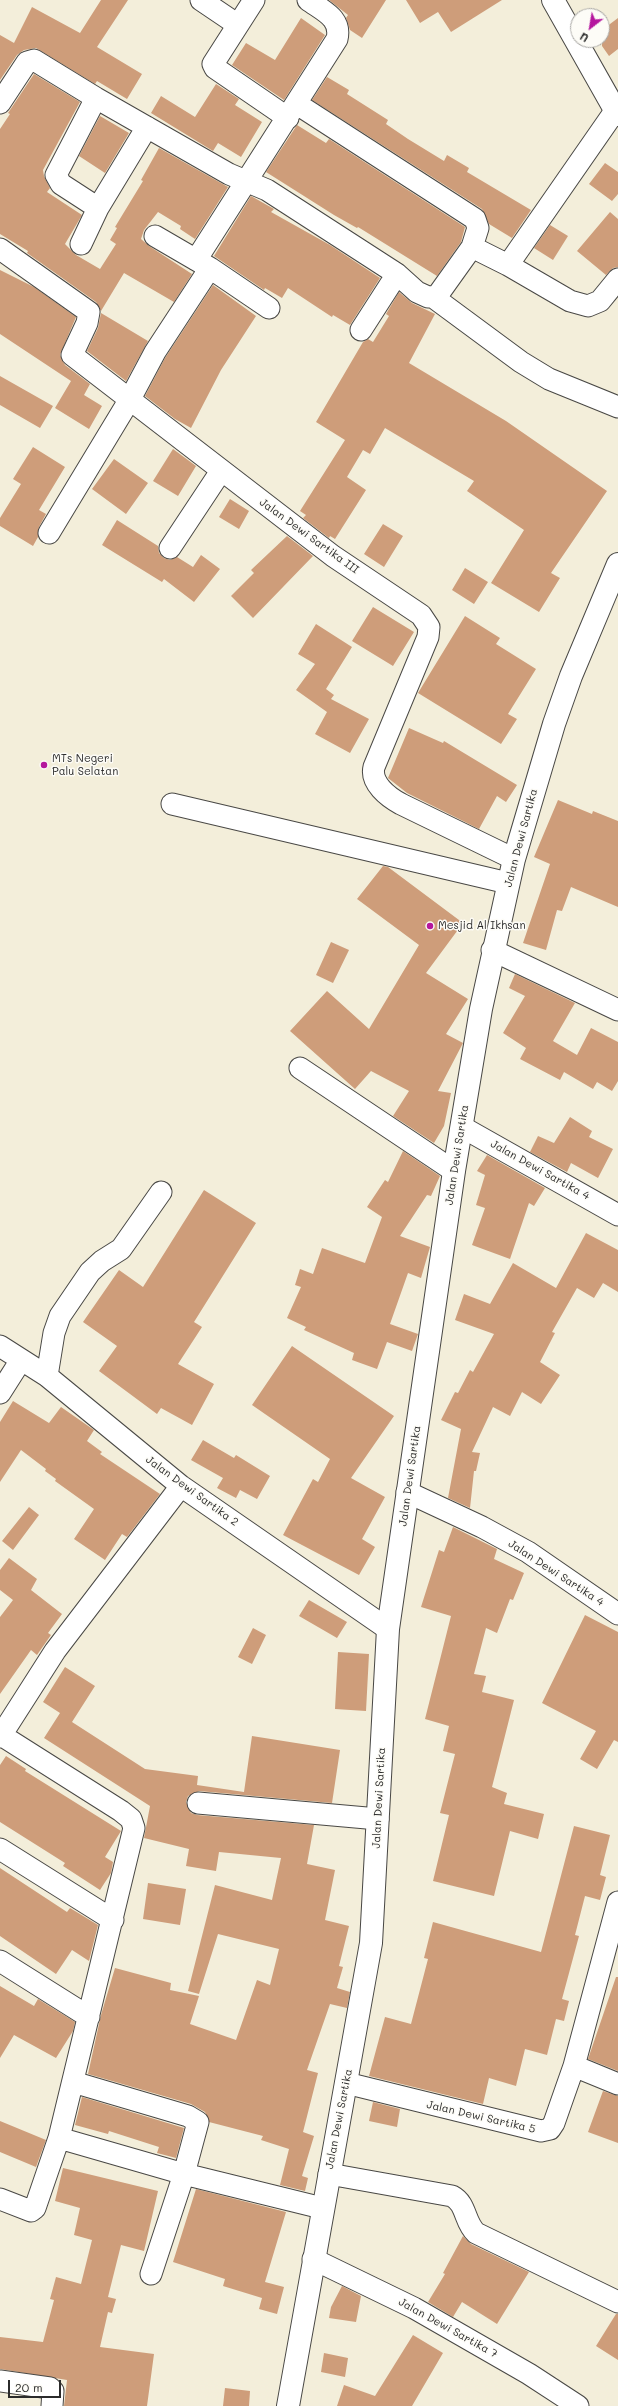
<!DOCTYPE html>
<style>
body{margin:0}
#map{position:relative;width:618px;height:2406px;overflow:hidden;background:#f3eeda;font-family:Mali,sans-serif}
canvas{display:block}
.north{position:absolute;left:570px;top:8px;width:40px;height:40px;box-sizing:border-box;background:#fdfcf7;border:1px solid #a9a8a5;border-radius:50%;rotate:211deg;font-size:11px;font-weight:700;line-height:16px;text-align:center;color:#2b2b2b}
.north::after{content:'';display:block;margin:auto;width:14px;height:18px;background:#b5179e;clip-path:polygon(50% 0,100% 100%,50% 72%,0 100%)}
.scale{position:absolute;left:8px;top:2380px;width:53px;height:18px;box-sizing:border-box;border:2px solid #2b2b2b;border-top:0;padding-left:5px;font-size:12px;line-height:14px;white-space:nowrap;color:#2b2b2b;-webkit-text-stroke:3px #fdfcf7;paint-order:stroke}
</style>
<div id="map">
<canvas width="618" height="2406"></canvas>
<div class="north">U</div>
<div class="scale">20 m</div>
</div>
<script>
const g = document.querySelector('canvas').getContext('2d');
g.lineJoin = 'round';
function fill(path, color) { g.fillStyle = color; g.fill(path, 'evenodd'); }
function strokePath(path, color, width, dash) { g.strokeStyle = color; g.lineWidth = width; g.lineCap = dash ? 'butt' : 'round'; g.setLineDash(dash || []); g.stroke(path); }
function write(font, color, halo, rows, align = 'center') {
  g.font = font + ' Mali,sans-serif'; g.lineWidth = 3; g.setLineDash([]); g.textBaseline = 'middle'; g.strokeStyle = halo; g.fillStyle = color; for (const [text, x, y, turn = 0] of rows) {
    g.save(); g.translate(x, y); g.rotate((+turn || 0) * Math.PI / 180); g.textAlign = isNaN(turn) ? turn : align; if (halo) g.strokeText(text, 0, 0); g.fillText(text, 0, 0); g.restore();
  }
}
const building = new Path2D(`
 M101 0H128L97 47 142 74 127 99 97 81 95 84 36 48 24 50 17 55 0 80V35L14 43 32 7 80 33Z
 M329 0H386L362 38 350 30 346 18 348 15Z
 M406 0H502L451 32 438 12 420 23Z
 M301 18 325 35 284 100 232 65 246 43 275 60Z
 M618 18V49L609 56 602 46V30Z
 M34 74 80 102 43 170 44 176 50 188 47 192 82 215 65 244 76 255 100 269 116 244 110 240 117 228 115 227 143 181 141 180 159 148 228 187 195 239 180 229 181 226 158 212 144 230 141 239 149 246 192 274 174 302 124 273 101 311 96 302 27 253 28 251 0 234V129L10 114 8 113Z
 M327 77 349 90 347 94 388 120 386 124 408 139 444 161 447 155 469 168 467 172 531 210 512 238 489 224 482 209 312 100Z
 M216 84 239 99 235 105 262 122 241 157 218 143 213 151 151 113 161 96 195 117Z
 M100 116 129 133 105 173 79 156Z
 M297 125 326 143 329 139 465 227 461 242 437 276 358 227 357 228 334 215 266 172Z
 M605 163 618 172V194L612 201 589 184Z
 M251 196 274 209 271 212 330 245 380 278 350 325 333 315 332 317 288 288 282 298 265 288 264 290 214 256Z
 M610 212 618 219V267L613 268 606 275 577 251Z
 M550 225 568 236 553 260 534 248Z
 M0 270 34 287 76 317 60 355 65 365 90 384 84 395 102 406 89 429 55 408 71 381 0 334Z
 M213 285 256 316 221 370 191 428 175 419 145 396 165 358Z
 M399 292 412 303 435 314 409 363 506 421 607 491 551 573 560 578 539 612 491 583 524 530 467 491 474 481 385 428 370 454 363 450 347 477 366 490 335 539 330 536 329 538 303 518 306 515 300 511 345 440 316 422 363 342 368 339 373 342 389 316 386 314Z
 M101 313 148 341 126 381 87 351 98 328Z
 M0 376 53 406 40 428 0 405Z
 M33 447 65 467 39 510 46 514 39 527 38 537 33 546 0 526V518L21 484 13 479Z
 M173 449 196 466 178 496 153 481Z
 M114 459 148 483 126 514 92 489Z
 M230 499 249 511 239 529 219 517Z
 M117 520 158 546 159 553 164 558 170 560 177 557 193 567 201 555 220 569 194 602 164 579 162 582 102 545Z
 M383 524 403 536 384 567 364 554Z
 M287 536 313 556 253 618 231 596 254 573 251 570Z
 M465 568 488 582 474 604 452 590Z
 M373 607 414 632 393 666 352 641Z
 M465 616 500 638 496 644 536 669 508 714 517 719 501 744 418 693Z
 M316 624 352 647 326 689 334 695 331 699 369 719 350 753 315 734 327 712 296 690 315 664 298 654Z
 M409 728 443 743 444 741 517 785 506 802 497 796 479 829 407 793 388 778Z
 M558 800 592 814 593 811 618 821V907L571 887 562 911 557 910 546 950 523 943 550 864 534 857Z
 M383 866 388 867 463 923 426 973 468 999 446 1034 463 1043 438 1091 451 1093 444 1126 434 1143 393 1116 409 1091 371 1071 355 1089 290 1031 327 991 369 1029 419 945 357 899Z
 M331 942 349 950 333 983 316 975Z
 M515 974 575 1003 553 1041 577 1055 591 1028 618 1042V1081L612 1091 597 1082 593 1089 564 1072 560 1080 520 1059 526 1048 503 1033 525 996 509 988Z
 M570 1117 592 1131 589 1137 613 1149 598 1178 571 1163 567 1172 530 1152 538 1136 554 1143Z
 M403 1151 440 1176 431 1196 427 1195 400 1236 430 1247 421 1278 408 1273 390 1324 418 1334 412 1351 387 1342 377 1369 352 1360 354 1353 304 1330 306 1327 287 1318 301 1287 295 1285 300 1269 313 1274 322 1248 365 1263 382 1217 367 1207 385 1180 388 1182Z
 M487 1155 545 1188 534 1206 529 1203 510 1259 472 1245 485 1208 476 1205 485 1175 477 1171Z
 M204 1190 256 1223 194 1322 202 1327 178 1364 214 1384 192 1425 161 1408 157 1414 99 1371 117 1346 83 1322 119 1270 143 1287Z
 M586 1233 618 1250V1292L603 1283 594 1298 577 1288 552 1332 555 1333 540 1362 560 1375 541 1404 522 1392 510 1416 493 1407 472 1452 480 1453 476 1471H474L470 1508 448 1498 461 1429 441 1420 455 1392 458 1393 470 1370 473 1372 494 1334 455 1320 464 1294 490 1304 513 1263 556 1288Z
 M292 1346 394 1416 351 1478 385 1497 362 1539 375 1547 359 1575 283 1535 313 1479 318 1482 330 1459 252 1405Z
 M13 1401 49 1423 61 1407 94 1430 87 1441 102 1452 100 1454 160 1494 127 1537 122 1534 105 1560 74 1539 94 1509 55 1481 56 1479 45 1471 46 1469 21 1450 0 1482V1422Z
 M203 1440 234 1458 236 1455 270 1476 257 1499 240 1490 236 1498 217 1488 223 1478 191 1460Z
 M29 1507 39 1515 13 1550 2 1541Z
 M453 1527 497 1549 494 1559 524 1573 513 1600 510 1599 497 1633 486 1628 474 1674 486 1676 482 1692 514 1700 492 1787 507 1793 504 1804 544 1814 538 1839 510 1831 494 1896 433 1881 449 1815 440 1813 455 1754 443 1751 449 1726 425 1719 451 1616 421 1607 439 1550 444 1552Z
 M9 1558 37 1579 31 1590 62 1614 48 1633 51 1635 37 1655 31 1650 0 1694V1617L13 1600 0 1590V1570Z
 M309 1600 347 1622 337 1638 299 1616Z
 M585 1615 618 1632V1742L614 1740 597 1769 580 1759 596 1731 542 1703Z
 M253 1628 266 1635 252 1664 238 1657Z
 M338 1652 369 1654 366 1711 335 1709Z
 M65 1667 95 1686 72 1722 145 1769 198 1776 197 1785 244 1792 252 1736 340 1750 332 1803 199 1791 188 1796 186 1802 191 1813 197 1815 314 1825 307 1864 335 1870 325 1920 349 1926 339 1966 343 1967 337 1988 350 1992 347 2008 330 2004 307 2070 318 2073 303 2132 314 2136 302 2176 308 2178 305 2191 280 2185 289 2149 261 2140 263 2136 209 2122 205 2112 191 2104 88 2074 101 2015 115 1968 171 1983 170 1990 199 1996 190 2024 236 2040 257 1980 270 1985 279 1949 218 1934 199 1994 188 1991 215 1885 272 1900 281 1858 219 1852 216 1871 186 1866 189 1849 144 1838 150 1806 44 1738 60 1713 43 1702Z
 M6 1756 26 1769 25 1771 121 1831 105 1857 113 1862 111 1873 100 1890 63 1866 65 1863 0 1822V1765Z
 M574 1826 610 1835 600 1875 606 1877 600 1900 585 1896 575 1935 579 1936 562 1999 569 2001 564 2021 556 2019 547 2055 525 2049 516 2086 489 2078 483 2104 369 2076 385 2017 411 2024 428 1959 424 1958 433 1922 541 1952Z
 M0 1868 67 1912 70 1908 98 1925 89 1961 72 1950 56 1974 0 1936Z
 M148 1883 186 1889 180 1925 143 1919Z
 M616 1977H618V2071L588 2059Z
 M0 1986 34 2006 38 1999 75 2022 73 2031 56 2058 14 2035 0 2058Z
 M603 2091 618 2096V2143L588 2132Z
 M82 2097 184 2128 176 2158 157 2153 159 2147 109 2131 108 2134 75 2125Z
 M373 2102 400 2109 397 2127 369 2121Z
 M0 2121 46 2140 36 2167 0 2152Z
 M63 2168 158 2191 144 2251 121 2245 108 2297 116 2299 112 2313 108 2312 100 2347 154 2354 147 2406H64L67 2380 0 2369V2337L43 2342 54 2300 50 2299 56 2277 81 2284 92 2240 74 2235 80 2208 55 2201Z
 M196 2189 286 2212 265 2282 284 2287 277 2314 259 2309 262 2298 223 2286 225 2279 173 2262Z
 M463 2236 471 2244 529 2272 497 2324 462 2302 453 2317 428 2302 445 2274 443 2273Z
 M342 2286 361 2296 356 2322 329 2318 331 2307Z
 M616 2314H618V2360L596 2346Z
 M413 2335 443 2353 412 2406H337L344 2385 375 2396Z
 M324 2353 348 2358 345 2377 321 2372Z
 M225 2388 250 2391 249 2406H223Z`);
const street = new Path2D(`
 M201 0 238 25 213 64 215 68 288 118
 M238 25 254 0
 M96 98 56 175 61 184 98 208
 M0 103 27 62 34 60 96 98 229 174 267 190 397 274 417 292 428 297 437 296 472 247 478 228 475 219 297 104
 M155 236 210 268 269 308
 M81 244 98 208 147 127
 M472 247 508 265 570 301 588 306 600 301 618 279
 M0 249 89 312 87 323 72 355 333 556 421 615 429 627 428 637 374 767C370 783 388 797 401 804L514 859
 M196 260 337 39C342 18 323 11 308 0
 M508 265 615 111
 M433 297 521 362 549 379 618 407
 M361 330 397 274
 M49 533 130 399 155 352 210 268
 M170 548 221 471
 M172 804 508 883
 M492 950 618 1010
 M300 1068 454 1171
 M462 1127 618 1215
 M0 1346 47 1376 181 1486 388 1629
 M47 1376 54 1333 60 1316 90 1272 102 1261 121 1249 161 1192
 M0 1393 21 1360
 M407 1492 482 1527 528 1552 618 1614
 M0 1737 55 1651 181 1486
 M198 1803 378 1819
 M0 1849 113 1920
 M0 1961 89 2017
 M574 2066 618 2084
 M73 2082 188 2116 198 2122 184 2174 151 2274
 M346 2083 541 2131 550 2129 554 2123 574 2066 618 1902
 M59 2138 184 2174 322 2208
 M329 2174 452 2196C467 2204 464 2222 476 2233L618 2302
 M0 2199 31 2211 35 2208 59 2138 134 1828 131 1819 121 1811 1 1735
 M313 2259 414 2308 529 2374 578 2406
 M0 2381 50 2388 53 2391 52 2406`);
const secondary = new Path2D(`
 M288 2406 371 1943 388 1629 454 1171 481 1009 514 859 554 724 571 676 618 564`);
const primary = new Path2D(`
 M553 0 618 115`);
const markers = [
 [44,765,4,"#b5179e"],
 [430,926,4,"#b5179e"]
];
const streetNames = [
 ["Jalan Dewi Sartika III",309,536,36],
 ["Jalan Dewi Sartika",521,838,-75],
 ["Jalan Dewi Sartika",457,1155,-81],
 ["Jalan Dewi Sartika 4",540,1170,29],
 ["Jalan Dewi Sartika",410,1476,-82],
 ["Jalan Dewi Sartika 2",192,1491,36],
 ["Jalan Dewi Sartika 4",556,1573,33],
 ["Jalan Dewi Sartika",379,1798,-87],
 ["Jalan Dewi Sartika 5",481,2117,13],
 ["Jalan Dewi Sartika",339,2119,-79],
 ["Jalan Dewi Sartika 7",448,2328,29]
];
const poiNames = [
 ["MTs Negeri",52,759],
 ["Palu Selatan",52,772],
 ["Mesjid Al Ikhsan",438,926]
];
fill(building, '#ce9d7a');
strokePath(street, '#494845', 23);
strokePath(secondary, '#494845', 24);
strokePath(primary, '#494845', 24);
strokePath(street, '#fff', 21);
strokePath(secondary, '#fff', 22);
strokePath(primary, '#fff', 22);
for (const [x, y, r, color] of markers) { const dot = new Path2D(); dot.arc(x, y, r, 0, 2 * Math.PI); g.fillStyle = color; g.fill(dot); strokePath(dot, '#fdfcf7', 1.5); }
write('11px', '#2b2b2b', '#fdfcf7', streetNames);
write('11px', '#2b2b2b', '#fdfcf7', poiNames, 'left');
</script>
